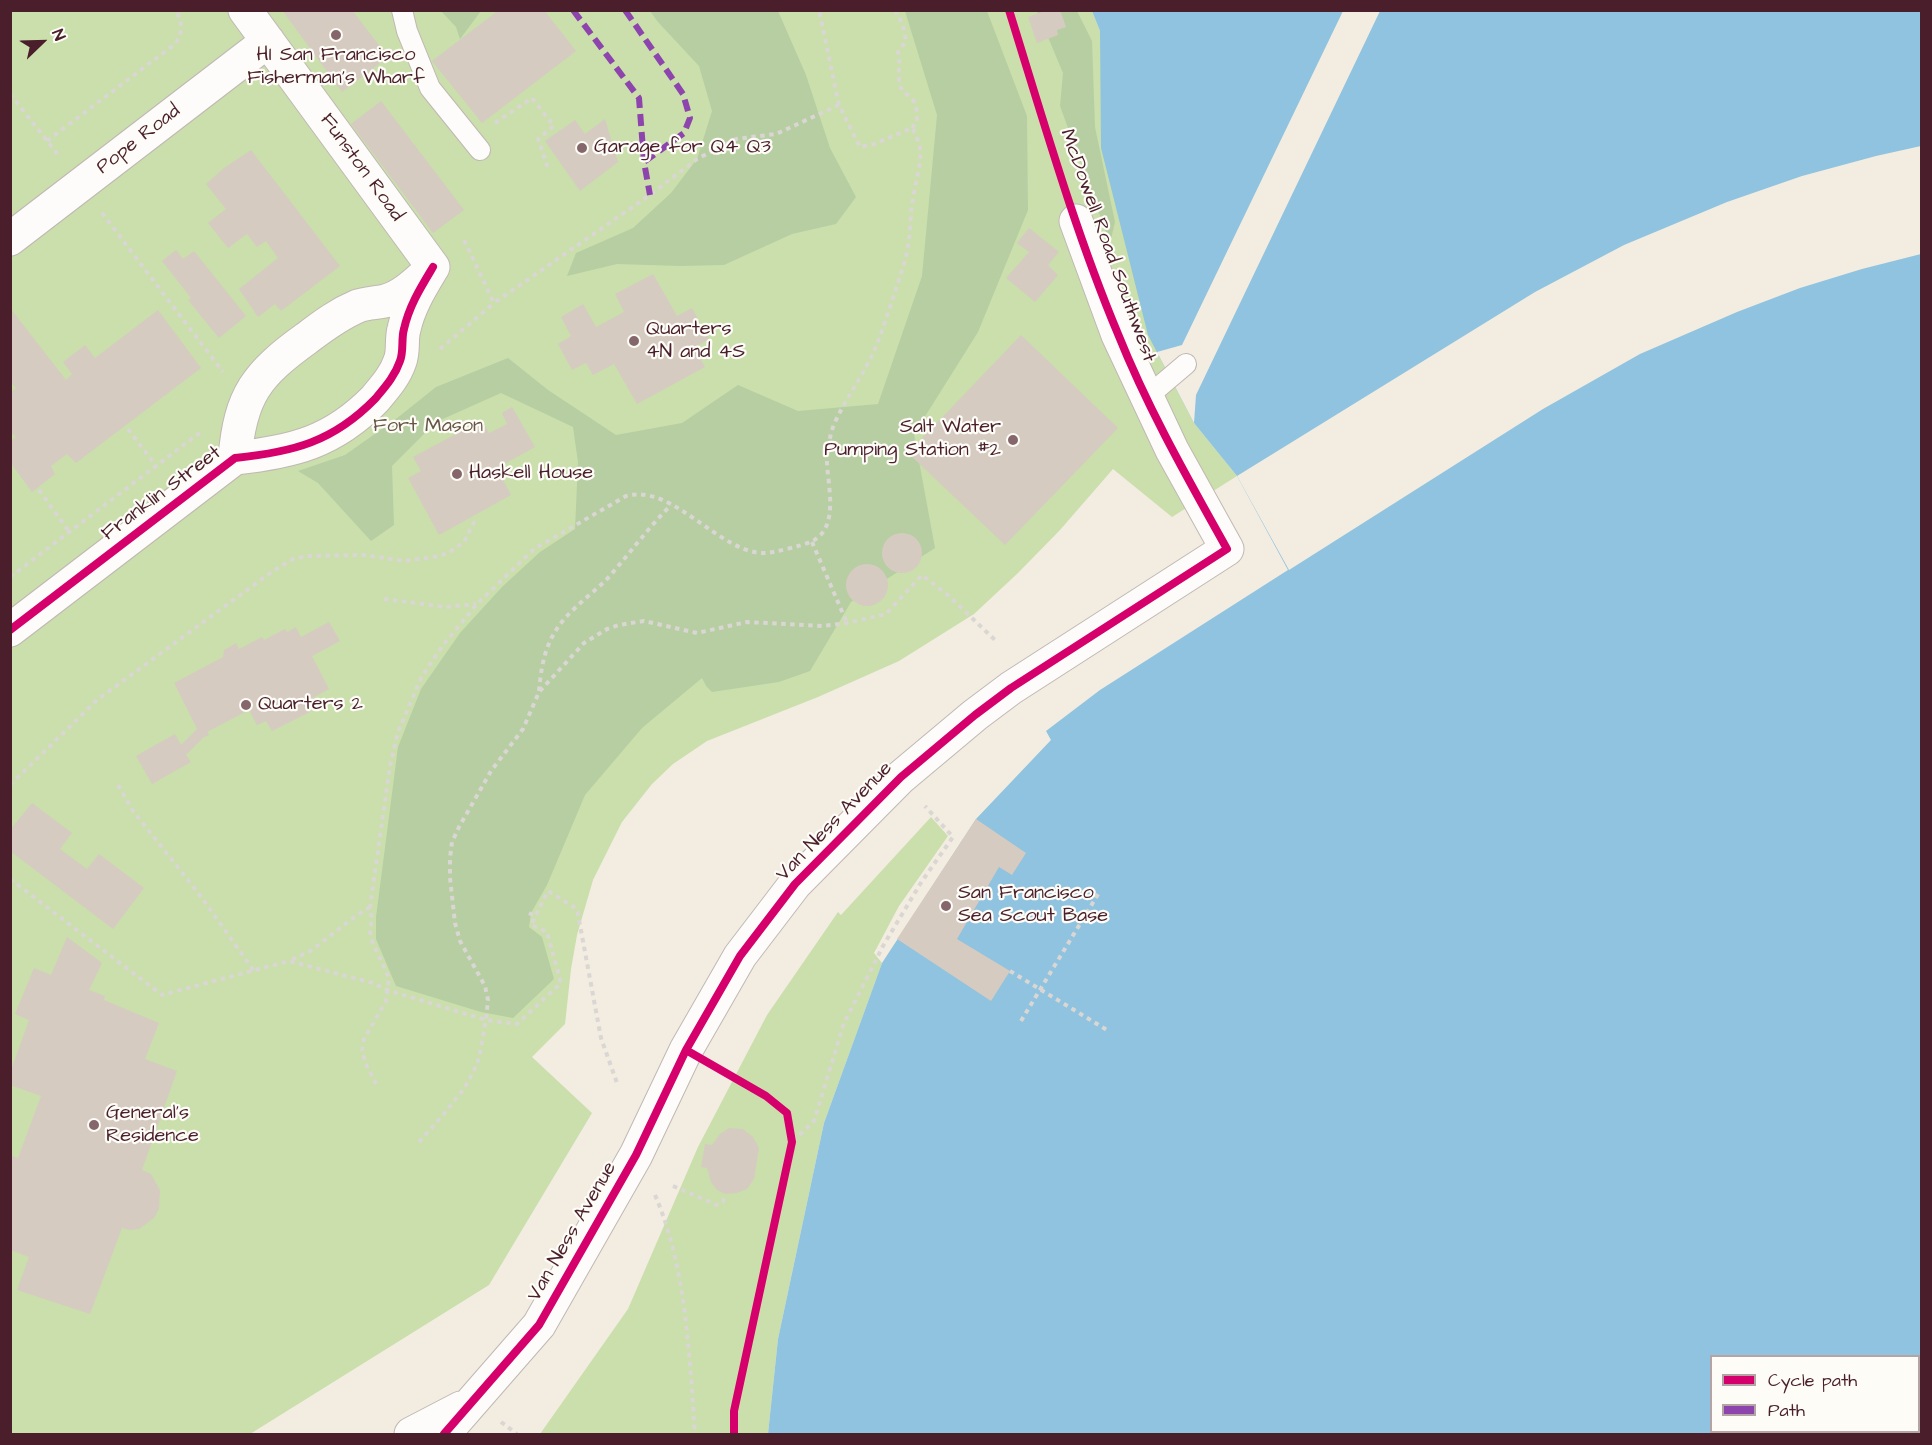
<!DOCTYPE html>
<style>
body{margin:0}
#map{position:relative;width:1932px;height:1445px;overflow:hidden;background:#f2ece1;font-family:"Architects Daughter",sans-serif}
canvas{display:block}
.frame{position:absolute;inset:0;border:12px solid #4a1f2b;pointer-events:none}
.legend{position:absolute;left:1710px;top:1355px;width:210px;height:78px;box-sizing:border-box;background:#fdfcf7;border:2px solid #b5a4a5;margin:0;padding:8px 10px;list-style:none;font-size:18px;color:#4a1f2b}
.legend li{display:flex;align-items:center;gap:12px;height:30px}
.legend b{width:30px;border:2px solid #b5a4a5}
.north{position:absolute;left:12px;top:12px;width:60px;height:60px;-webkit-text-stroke:4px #fdfcf7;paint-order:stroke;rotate:67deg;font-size:16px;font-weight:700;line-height:24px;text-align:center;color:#4a1f2b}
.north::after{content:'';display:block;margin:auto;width:21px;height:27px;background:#4a1f2b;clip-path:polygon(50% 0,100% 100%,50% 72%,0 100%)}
</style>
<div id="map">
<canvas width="1932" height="1445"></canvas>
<div class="frame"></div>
<ul class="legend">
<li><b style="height:8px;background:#d6006c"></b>Cycle path</li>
<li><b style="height:8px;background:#8e44ad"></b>Path</li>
</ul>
<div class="north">N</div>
</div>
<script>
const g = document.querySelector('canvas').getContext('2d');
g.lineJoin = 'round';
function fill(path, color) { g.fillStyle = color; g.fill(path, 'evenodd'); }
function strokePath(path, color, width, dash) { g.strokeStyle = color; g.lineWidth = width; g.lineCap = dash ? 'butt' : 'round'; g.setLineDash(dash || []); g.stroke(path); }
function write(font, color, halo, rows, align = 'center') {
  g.font = font + ' "Architects Daughter",sans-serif'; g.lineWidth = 4.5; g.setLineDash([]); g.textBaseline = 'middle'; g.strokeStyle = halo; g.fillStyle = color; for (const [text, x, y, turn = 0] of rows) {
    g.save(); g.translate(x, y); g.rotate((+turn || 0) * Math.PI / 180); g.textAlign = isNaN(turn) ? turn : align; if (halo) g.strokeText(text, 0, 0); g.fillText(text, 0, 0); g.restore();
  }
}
const green = new Path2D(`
 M10 11H1092L1100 31 1194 423 1237 476 1172 517 1113 469 1060 530 1018 573 974 614 899 661 818 697 707 741 673 764 652 784 622 822 593 880 577 935 571 969 565 1024 532 1057 592 1113 489 1285 250 1434H11Z
 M931 817 948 836 899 906 874 953 882 963 824 1123 778 1339 768 1434H540L628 1309 698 1147 767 1015 838 912 841 915Z`);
const forest = new Path2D(`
 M441 11H481L460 39 456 27Z
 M650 11H778L806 75 830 148 856 197 836 224 792 234 724 265 680 266 617 264 567 276 576 253 633 228 671 193 697 159 712 111 699 66 658 22Z
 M905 11H987L1027 116 1028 210 978 332 914 434 935 548 851 602 810 671 779 682 712 692 706 686 702 678 642 728 585 795 547 885 531 913 529 927 542 937 554 979 513 1018 481 1012 396 986 376 939V917L398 747 421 689 460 633 502 587 540 552 575 529 578 462 573 427 501 393 436 422 392 466 394 525 371 541 318 483 298 471 345 455 396 419 436 387 508 358 548 390 616 435 682 423 738 385 798 411 878 404 922 276 937 115Z
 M1037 11H1077L1092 41 1095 127 1115 222 1110 243 1060 106 1063 73Z`);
const water = new Path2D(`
 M1092 11H1921V1434H768L778 1339 824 1123 882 963 976 819 1051 740 1046 731 1100 690 1288 570 1237 476 1194 423 1148 335 1101 148 1100 31ZM1712 1356H1918V1432H1712Z`);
const pier = new Path2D(`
 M1343 11H1380L1196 395 1194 423 1157 352 1182 345Z
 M1921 146V254L1862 269 1800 288 1737 312 1640 354 1543 409 1289 570 1237 476 1535 292 1624 245 1727 202 1802 176 1876 156Z`);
const building = new Path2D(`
 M282 10H352L388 57 342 92Z
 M499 10H544L576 51 482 123 432 61Z
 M1047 10H1060L1066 27 1057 30 1058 35 1037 43 1028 17Z
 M381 101 464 210 433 233 351 124Z
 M605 119 618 162 580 191 545 141 575 120 585 134Z
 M251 150 340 266 281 311 275 304 258 317 239 289 278 258 266 241 257 247 247 234 228 248 208 223 226 209 206 184 224 168Z
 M1029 228 1059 252 1048 265 1058 275 1035 302 1006 278 1029 252 1017 243Z
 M176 250 183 259 194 251 246 316 219 338 188 300 191 298 162 261Z
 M653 274 677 316 692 308 709 339 694 348 705 367 637 404 614 364 593 375 586 363 572 370 558 344 571 336 561 317 583 304 596 327 624 312 615 294Z
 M10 308 66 380 72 374 63 362 85 345 95 358 158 310 201 368 76 463 67 454 51 466 55 474 32 492 10 462V441L16 437 10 431V393L16 388 10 381Z
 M1021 335 1118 428 1005 545 908 453Z
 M512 407 535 447 497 468 511 495 439 535 408 478 421 471 413 457 482 420 489 433 507 424 502 413Z
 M882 553a20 20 0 1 1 40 0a20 20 0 1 1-40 0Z
 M846 585a21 21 0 1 1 42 0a21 21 0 1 1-42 0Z
 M329 622 340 641 312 656 329 689 305 702 310 712 272 731 266 721 257 725 249 710 207 732 209 735 203 738 186 755 191 762 152 784 136 756 175 734 181 745 197 729 174 683 223 657 224 650 236 643 239 649 262 637 264 640 285 629 287 632 296 627 301 637Z
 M32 803 72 833 60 849 87 869 99 854 144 888 113 929 10 851V830Z
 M976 819 1026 853 1012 875 999 867 957 939 1010 971 991 1001 897 939Z
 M67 937 102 963 89 990 105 996 104 1000 159 1023 145 1059 177 1071 142 1170 151 1174 160 1190 159 1209 154 1218 139 1229 130 1230 122 1228 90 1314 17 1290 29 1257 10 1250V1155L18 1158 41 1096 10 1085V1073L29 1020 15 1014 34 968 51 975Z
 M729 1128 743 1129 753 1137 759 1148 754 1179 747 1189 737 1193 725 1194 717 1190 711 1182 707 1168 701 1167 705 1144 712 1145 720 1134Z`);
const path = new Path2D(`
 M895 10 903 25 906 41 898 52C901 64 897 77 900 85 902 93 907 93 912 99 917 104 917 114 917 121L912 128
 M10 94 60 157
 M495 123 532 98 554 126 538 139 548 168
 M47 141 175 44C183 33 183 21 175 10
 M102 213 223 372
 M464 240 494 303 650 195 697 159 736 139 776 134 839 105
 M440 349 494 303
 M128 429 156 466
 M39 490 70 533
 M812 542 847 623
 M10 577 202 431
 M384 599 446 607 476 604
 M539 691C542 657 548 633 574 609 587 596 603 585 614 571 633 549 650 526 671 505
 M10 785 97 700 273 571 293 559 308 556 364 555 404 561 440 556 451 551 464 542 476 518
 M118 785 133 811 199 894 254 971
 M10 879 162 995 289 961
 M370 907 357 915 312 950 289 961 373 983 387 990 486 1020 517 1024 561 983 547 932 531 925 548 891 577 909 601 1038 617 1083
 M529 913 535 916
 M1010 971 1107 1030
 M1021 1021 1100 891
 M716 1067 766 1096 787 1113 792 1142 734 1411V1434
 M376 1084 365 1062 362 1050 364 1039 386 1001 389 978 372 941 370 931 372 919 370 907 390 766 398 732 421 678 443 645 477 604 534 549 626 496C674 483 720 555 766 553 776 552 801 546 810 542 840 530 828 487 827 463 827 451 829 439 833 427 844 400 862 378 874 351 881 336 885 320 891 304 897 285 904 267 908 247 911 229 910 211 914 193 918 168 927 152 912 128L874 144 860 147 839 105 819 10
 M793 1141 814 1121 844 1023 883 946 922 881 953 837 925 806
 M419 1142 443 1115 463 1090 473 1073 479 1058 486 1020 488 1000 485 986 460 941 455 923 450 878V858L452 842 459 827 491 771 523 729 539 692 584 643 607 629 619 625 644 621 697 633 747 622 822 626 847 623 886 614 922 575 949 596 996 641
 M673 1186 717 1205 723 1202 725 1194
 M655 1195C687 1269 689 1356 695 1434
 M501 1422 517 1434`);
const lane = new Path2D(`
 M402 10 407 31 430 88 480 150
 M1147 397 1186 364`);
const street = new Path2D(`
 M245 10 433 267
 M10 239 268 41
 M235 458C240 395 257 374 307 338 324 325 339 314 358 306 366 303 376 303 385 301 401 297 415 284 427 273
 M10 630 235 458C293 452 333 442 375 399 385 387 395 376 400 361 404 351 401 339 404 329 409 306 421 287 433 267
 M411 1434 461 1408
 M444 1434 539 1325 636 1155 686 1050 740 956 795 884 901 777 975 715 1011 688 1227 549 1172 450 1118 335 1076 221`);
const quiet = new Path2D(`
 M573 10 639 98 644 162 650 195
 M625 10 683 94 690 118 684 133 644 162`);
const cycleway = new Path2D(`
 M10 630 235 458C293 452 333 442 375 399 385 387 395 376 400 361 404 351 401 339 404 329 409 306 421 287 433 267
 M686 1050 766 1096 787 1113 792 1142 734 1411V1434
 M444 1434 539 1325 636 1155 686 1050 740 956 795 884 901 777 975 715 1011 688 1227 549C1188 479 1148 409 1118 334 1074 229 1043 119 1009 10`);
const markers = [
 [336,35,6,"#85676b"],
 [582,148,6,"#85676b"],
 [634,341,6,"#85676b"],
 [1013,440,6,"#85676b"],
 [457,474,6,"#85676b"],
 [246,705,6,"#85676b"],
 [946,906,6,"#85676b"],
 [94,1125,6,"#85676b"]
];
const poiNames = [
 ["HI San Francisco",336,56,"center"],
 ["Fisherman's Wharf",336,79,"center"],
 ["Garage for Q4 Q3",594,148],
 ["Quarters",646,330],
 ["4N and 4S",646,353],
 ["Salt Water",1001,428,"right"],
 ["Pumping Station #2",1001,451,"right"],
 ["Haskell House",469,474],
 ["Quarters 2",258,705],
 ["San Francisco",958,894],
 ["Sea Scout Base",958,917],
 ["General's",106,1114],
 ["Residence",106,1137]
];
const streetNames = [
 ["Pope Road",139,140,-38],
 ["Funston Road",361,168,54],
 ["McDowell Road Southwest",1107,246,70],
 ["Franklin Street",162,494,-37],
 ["Van Ness Avenue",835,822,-46],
 ["Van Ness Avenue",573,1232,-60]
];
const parkNames = [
 ["Fort Mason",428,427]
];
fill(green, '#cadfac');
fill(forest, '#b7cea2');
fill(water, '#8fc3df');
fill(pier, '#f2ece1');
fill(building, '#d6cbc1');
strokePath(lane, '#c0b8b3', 22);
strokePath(street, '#c0b8b3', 35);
strokePath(path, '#d9d6d3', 4, [4.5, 4.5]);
strokePath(lane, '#fdfcfa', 20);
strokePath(street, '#fdfcfa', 33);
strokePath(quiet, '#8e44ad', 6, [12, 6]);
strokePath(cycleway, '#d6006c', 8);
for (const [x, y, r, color] of markers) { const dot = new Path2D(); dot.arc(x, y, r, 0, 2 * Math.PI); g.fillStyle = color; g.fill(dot); strokePath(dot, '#fdfcf7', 2); }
write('20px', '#4a1f2b', '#fdfcf7', poiNames, 'left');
write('20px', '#4a1f2b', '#fdfcf7', streetNames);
write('20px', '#675645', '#fdfcf7', parkNames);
</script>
